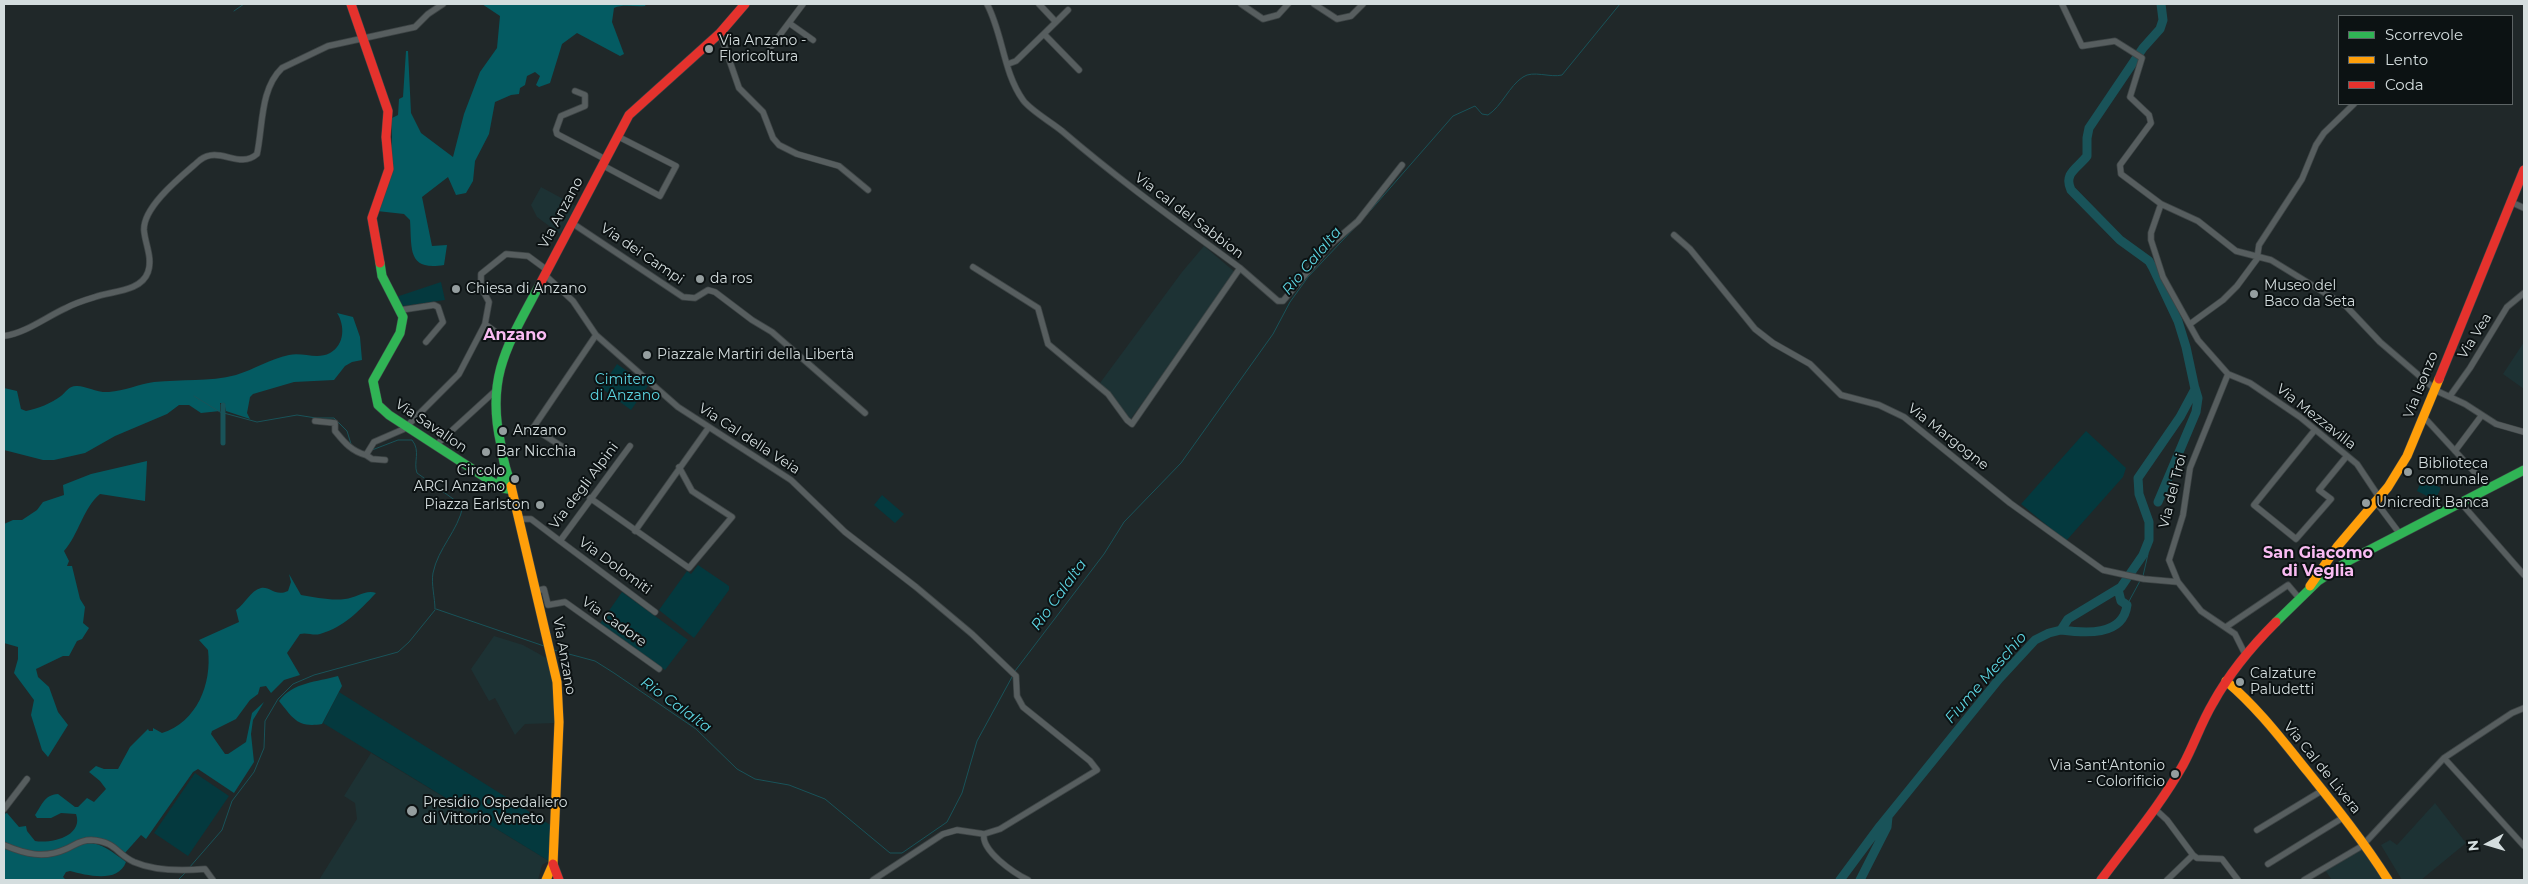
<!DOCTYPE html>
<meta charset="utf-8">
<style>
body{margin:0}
#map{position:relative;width:2528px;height:884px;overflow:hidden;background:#202829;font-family:Montserrat,sans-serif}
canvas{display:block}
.frame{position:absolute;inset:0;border:5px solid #d4ddde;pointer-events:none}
.legend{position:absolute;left:2338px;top:15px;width:175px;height:90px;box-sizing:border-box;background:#0c1213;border:1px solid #5c6364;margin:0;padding:6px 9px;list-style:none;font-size:15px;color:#d4ddde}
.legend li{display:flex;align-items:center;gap:10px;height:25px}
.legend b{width:25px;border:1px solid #5c6364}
.north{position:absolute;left:2463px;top:819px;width:50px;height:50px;-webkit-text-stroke:4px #0c1213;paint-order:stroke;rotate:264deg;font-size:14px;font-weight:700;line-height:20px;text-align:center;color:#d4ddde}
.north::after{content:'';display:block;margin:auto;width:18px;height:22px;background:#d4ddde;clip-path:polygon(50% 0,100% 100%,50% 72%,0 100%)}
</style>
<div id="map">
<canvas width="2528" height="884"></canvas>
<div class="frame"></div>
<ul class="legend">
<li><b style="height:6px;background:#30b455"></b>Scorrevole</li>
<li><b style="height:6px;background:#ff9f0a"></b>Lento</li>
<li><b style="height:6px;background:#e5322d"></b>Coda</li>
</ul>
<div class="north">N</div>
</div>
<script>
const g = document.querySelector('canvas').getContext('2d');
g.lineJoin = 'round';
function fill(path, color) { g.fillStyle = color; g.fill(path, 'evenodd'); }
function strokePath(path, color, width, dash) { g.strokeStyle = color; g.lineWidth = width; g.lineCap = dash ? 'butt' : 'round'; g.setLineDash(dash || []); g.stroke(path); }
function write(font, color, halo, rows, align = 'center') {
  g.font = font + ' Montserrat,sans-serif'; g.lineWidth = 4; g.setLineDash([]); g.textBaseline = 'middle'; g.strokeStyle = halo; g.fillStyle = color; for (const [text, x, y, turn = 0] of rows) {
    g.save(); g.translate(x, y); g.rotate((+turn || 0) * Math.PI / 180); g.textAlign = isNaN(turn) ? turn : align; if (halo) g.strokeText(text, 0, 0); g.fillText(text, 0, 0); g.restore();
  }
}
const built = new Path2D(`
 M541 187 576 206 560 234 537 217 531 205Z
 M1204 246 1236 273 1130 420 1100 383 1182 272Z
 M2524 342V389L2503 374Z
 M494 636 523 645 550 660 556 723 525 724 515 735 495 698 489 701 471 669Z
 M371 753 549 861 542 865 538 880H319L357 819 355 803 344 796Z
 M2435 803 2466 843 2421 880H2402L2381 845 2390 840 2397 845Z
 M2361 850 2365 851 2382 880H2332L2325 870Z`);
const green = new Path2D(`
 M441 282 445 300 403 306 396 297Z
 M617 364 648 386 631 410 601 388Z
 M2086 431 2126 468 2123 477 2066 541 2021 504Z
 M2422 479 2441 488 2435 500 2417 491Z
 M882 495 904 514 895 523 874 505Z
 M698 565 729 586V590L694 638 659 610 687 571 691 574Z
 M622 592 688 640 665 670 599 625Z
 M339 692 552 826 549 861 323 723Z
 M195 773 229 796 188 856 154 833Z`);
const forest = new Path2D(`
 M482 4H646L645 6C634 7 623 4 614 8L612 22 624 54 620 56 577 33 562 44 550 83 539 87 536 85 540 76 535 72 527 76 525 85 520 88 519 94 511 95 495 102 489 134 475 161 473 181 466 193 456 195 448 177 422 197 432 246 447 245 444 265C407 271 412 249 410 220L404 214 377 211 392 171V118L398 115 399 99 403 97 406 51H408L411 113 421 133 453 157 464 114 480 72 497 48 500 16Z
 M337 313 353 317 360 337 362 360 352 362 345 366 334 380 294 382 253 394 250 397 247 413 250 419 226 411 224 403H220V411L201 413 189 405H179L167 414 115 436 85 453 54 460H43L4 450V388L17 391 21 409 26 411C37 409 52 403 61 396 66 392 69 386 76 386 84 385 97 393 109 392 124 391 139 384 154 382 182 379 209 382 236 375 255 369 270 359 289 355 303 352 317 360 330 353 345 345 345 325 337 313Z
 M147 461 145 501 100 494C83 508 79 534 64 551L69 561 67 566H72L80 599 85 607 83 623 89 628 82 639 77 641 69 656H63L36 669 38 677 49 687 58 712 68 725 48 757 42 750 31 715 34 700 14 673 18 659V647L4 643V524L13 520H22L37 510 43 502 64 495 63 485 91 474Z
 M289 574 301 595C315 597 331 601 345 599 356 598 366 589 376 593 359 611 344 627 320 634 313 636 307 632 300 634L287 653 300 675 284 680 271 693 266 686 260 687 258 694 250 700 236 719 212 731 211 734 225 754H228L246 742 252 713 264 702 253 720 251 734 254 762 234 793 198 769 193 772 146 839 141 835 124 854 113 843 86 838 54 852 31 853 4 843V814L7 813 19 827 26 826 27 831 35 841C51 844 84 836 76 814L61 813 51 818H37L35 815C42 805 44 795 58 794L75 807H78L87 798 94 802 106 789 100 781 89 772 96 766 104 769H118L130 747 148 729 149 731H153V728L162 733C197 722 212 684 208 650L199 640 239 622 236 610C245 604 250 591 261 588 270 586 275 597 288 591L291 582Z
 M338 676 342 686 322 724C297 728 293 718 279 701 293 682 317 682 338 676Z
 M86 842C104 844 112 852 126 862 118 884 86 875 70 871L66 872 63 877 66 880H4V847C43 861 49 860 86 842Z`);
const stream = new Path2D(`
 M234 11 244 4
 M1363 219 1453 116 1475 106 1482 114 1488 115C1502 106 1509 86 1523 77 1533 70 1550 78 1562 75L1620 4
 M194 396 220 412 257 422 297 415 316 418H334L347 431 351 444
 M372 450 398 440H412C421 451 413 462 417 473L463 506C458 531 438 548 433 573 431 584 435 598 435 609
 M2143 576 2148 554 2146 548
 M2127 605 2140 581
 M436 609 544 646
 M554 650 595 661 614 673 696 729 737 769 755 779 789 785 825 799 890 853H902L947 822 962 793 977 741 1012 677
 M1015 671 1104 554 1124 522 1181 463 1273 334 1290 302 1308 277 1357 225
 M189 868 222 830 232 801 254 772 264 748 265 721 278 699 293 684 314 675 398 652 409 642 435 610
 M178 880 185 873`);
const canal = new Path2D(`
 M223 443V405`);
const river = new Path2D(`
 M2158 502 2196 412 2198 398 2195 388
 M2061 630C2084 633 2123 637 2127 605L2121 601 2118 589
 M1840 880 1880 826 1999 679 2035 640 2049 633 2061 630 2068 619 2121 587 2143 555 2149 540V522L2139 494 2138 478 2180 417 2195 389 2186 347 2178 321 2153 268 2149 261 2120 240 2071 190C2063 173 2078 168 2087 156V138L2089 128 2143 48 2160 29 2163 20 2161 4
 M1860 880 1887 827 1888 817`);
const street = new Path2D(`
 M1241 4 1263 19 1278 15 1288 4
 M1314 4 1337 19 1351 16 1363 4
 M2062 4 2082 46 2115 41 2142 58 2130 97 2149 115 2151 123 2120 165 2121 174 2161 204 2198 221 2236 251 2271 260 2346 306 2380 342 2437 391 2465 404 2496 424 2524 432
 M789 23 813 40
 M1055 23 1068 10
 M720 33 739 88 763 112 773 138 779 145 797 154 839 166 868 190
 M1044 34 1079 70
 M770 48 803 4
 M1008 64 1016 61 1055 23 1054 20 1039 4
 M575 91 585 95V106L561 116 556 130 557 134 605 159
 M602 165 660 196 676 166 617 136
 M2511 202 2524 208
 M2161 204 2151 233V240L2163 277 2198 340 2228 374 2250 383 2300 417 2357 464 2379 497
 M572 223 683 297 695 298 708 290 715 292 752 320 772 332 865 413
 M1674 235 1690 249 1755 329 1773 343 1810 364 1841 395 1879 405 1904 417 2010 503 2103 570 2144 579 2178 582 2201 611 2235 634 2245 654
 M973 267 1038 308 1048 344 1108 394 1127 420 1132 424 1240 268C1179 223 1119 180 1062 131 1051 122 1030 110 1023 100 1003 72 1003 34 987 4
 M1240 268 1278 301H1283L1330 245 1358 221 1402 165
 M545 275 573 301 596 335 678 407 791 480 845 532 916 587 972 634 1016 676 1017 696 1023 707 1090 761 1097 770 1000 829 984 834 957 830 943 834 873 880
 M401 310 434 305 438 307 443 322 426 342
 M2190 324 2223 300 2237 286 2257 259 2259 245 2302 179 2316 145 2324 133 2354 104
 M4 336C26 333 46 317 66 308 75 303 85 300 95 297 111 291 141 292 148 272 153 258 145 244 144 230 143 206 183 175 200 160 219 145 239 170 257 154 263 126 260 89 282 68L328 46 415 27 428 14 443 4
 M509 342 485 324 489 302 481 287V274L506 254 528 256 547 270
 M2450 396 2470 368 2507 307 2524 293
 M2423 416 2489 488
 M315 421 335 423V431C344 442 351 451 366 455L374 442 404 429 459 374 485 324
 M516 431 533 428
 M2314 431 2254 505 2296 539 2331 499 2319 490 2346 457
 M435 446 494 392
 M569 451 533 428 596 335
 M2455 451 2482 415
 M366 455 372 459 385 460
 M590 498 689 568 732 517 692 491 679 467
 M2376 502 2400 534
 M2461 503 2524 575
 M519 519H531L560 541 630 446
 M635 531 709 427
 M560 541 655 612
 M2178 582 2169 560 2183 515 2190 468 2228 374
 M536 591 544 589 548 605 565 602 659 669
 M2226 627 2288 585 2299 598
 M2444 758 2524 846
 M4 809 27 779
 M2155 809 2167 820 2193 855 2197 858 2222 859 2238 880
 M2257 830 2323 790
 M984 834C981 851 1014 873 1028 880
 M4 845C25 854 44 859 66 849 75 845 80 840 91 840 117 842 115 853 134 862 155 871 183 871 205 869L213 880
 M2268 864 2344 817
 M2167 880 2193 855
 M2304 880 2362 846 2444 758 2512 713 2524 708`);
const fast = new Path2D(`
 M380 263 382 276 403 317 400 333 373 381 378 405 389 415 500 487
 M509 480H501V488L508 489 511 482C505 471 503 458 501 445 485 376 509 343 540 284
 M2276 622 2318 581 2350 560 2524 470`);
const slow = new Path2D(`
 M511 486 557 682 559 722 553 864 546 880
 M2310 586 2337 547 2388 487 2407 456 2439 379
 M2226 681C2258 708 2282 740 2308 772 2336 807 2364 842 2388 880`);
const jam = new Path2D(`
 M351 4 388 111 386 137 389 169 372 218 380 263
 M540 284 629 115 720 33 745 4
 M2439 379 2524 170
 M553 864 559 880
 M2101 880C2129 842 2160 806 2183 765 2194 745 2201 723 2213 703 2230 672 2251 647 2276 622`);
const markers = [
 [709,49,5,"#959e9f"],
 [700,279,5,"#959e9f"],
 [456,289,5,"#959e9f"],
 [2254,294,5,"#959e9f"],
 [647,355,5,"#959e9f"],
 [503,431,5,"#959e9f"],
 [486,452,5,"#959e9f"],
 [2408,472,5,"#959e9f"],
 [515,479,5,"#959e9f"],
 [2366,503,5,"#959e9f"],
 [540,505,5,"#959e9f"],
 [2240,682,5,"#959e9f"],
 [2175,774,5,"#959e9f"],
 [412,811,6,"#959e9f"]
];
const poiNames = [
 ["Via Anzano -",719,41],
 ["Floricoltura",719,57],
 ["da ros",710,279],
 ["Museo del",2264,286],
 ["Baco da Seta",2264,302],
 ["Chiesa di Anzano",466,289],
 ["Piazzale Martiri della Libertà",657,355],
 ["Anzano",513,431],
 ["Bar Nicchia",496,452],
 ["Biblioteca",2418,464],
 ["comunale",2418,480],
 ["Circolo",505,471,"right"],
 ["ARCI Anzano",505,487,"right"],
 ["Unicredit Banca",2376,503],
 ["Piazza Earlston",530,505,"right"],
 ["Calzature",2250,674],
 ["Paludetti",2250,690],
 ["Via Sant'Antonio",2165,766,"right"],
 ["- Colorificio",2165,782,"right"],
 ["Presidio Ospedaliero",423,803],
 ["di Vittorio Veneto",423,819]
];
const streetNames = [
 ["Via Anzano",561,213,-62],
 ["Via cal del Sabbion",1189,216,37],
 ["Via dei Campi",642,254,34],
 ["Via Vea",2475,336,-58],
 ["Via Isonzo",2421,385,-68],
 ["Via Mezzavilla",2316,417,38],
 ["Via Savallon",431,426,34],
 ["Via Margogne",1948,437,38],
 ["Via Cal della Veia",749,439,33],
 ["Via degli Alpini",584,486,-53],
 ["Via del Troi",2173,491,-76],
 ["Via Dolomiti",615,566,36],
 ["Via Cadore",614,622,35],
 ["Via Anzano",564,656,80],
 ["Via Cal de Livera",2322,768,51]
];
const parkNames = [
 ["Cimitero",625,380],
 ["di Anzano",625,396]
];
const waterNames = [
 ["Rio Calalta",1312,261,-50],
 ["Rio Calalta",1059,595,-54],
 ["Fiume Meschio",1986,678,-49],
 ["Rio Calalta",676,705,36]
];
const quarterNames = [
 ["Anzano",515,335],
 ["San Giacomo",2318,553],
 ["di Veglia",2318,571]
];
fill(built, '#1d3234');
fill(green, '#04393e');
fill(forest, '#045b62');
strokePath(stream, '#195359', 1);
strokePath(canal, '#195359', 5);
strokePath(river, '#195359', 9);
strokePath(street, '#3e4546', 7);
strokePath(fast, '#3e4546', 10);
strokePath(slow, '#3e4546', 10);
strokePath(jam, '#3e4546', 10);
strokePath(street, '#575e5f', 5.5);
strokePath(fast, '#30b455', 9);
strokePath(slow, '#ff9f0a', 9);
strokePath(jam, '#e5322d', 9);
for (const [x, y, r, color] of markers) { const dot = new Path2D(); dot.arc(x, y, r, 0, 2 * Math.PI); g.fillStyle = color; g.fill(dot); strokePath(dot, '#0c1213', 2); }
write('14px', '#d4ddde', '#0c1213', poiNames, 'left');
write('14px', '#d4ddde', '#0c1213', streetNames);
write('14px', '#5bd4e1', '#0c1213', parkNames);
write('italic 15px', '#5dd5e2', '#0c1213', waterNames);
write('bold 16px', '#f9bbf2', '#0c1213', quarterNames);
</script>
